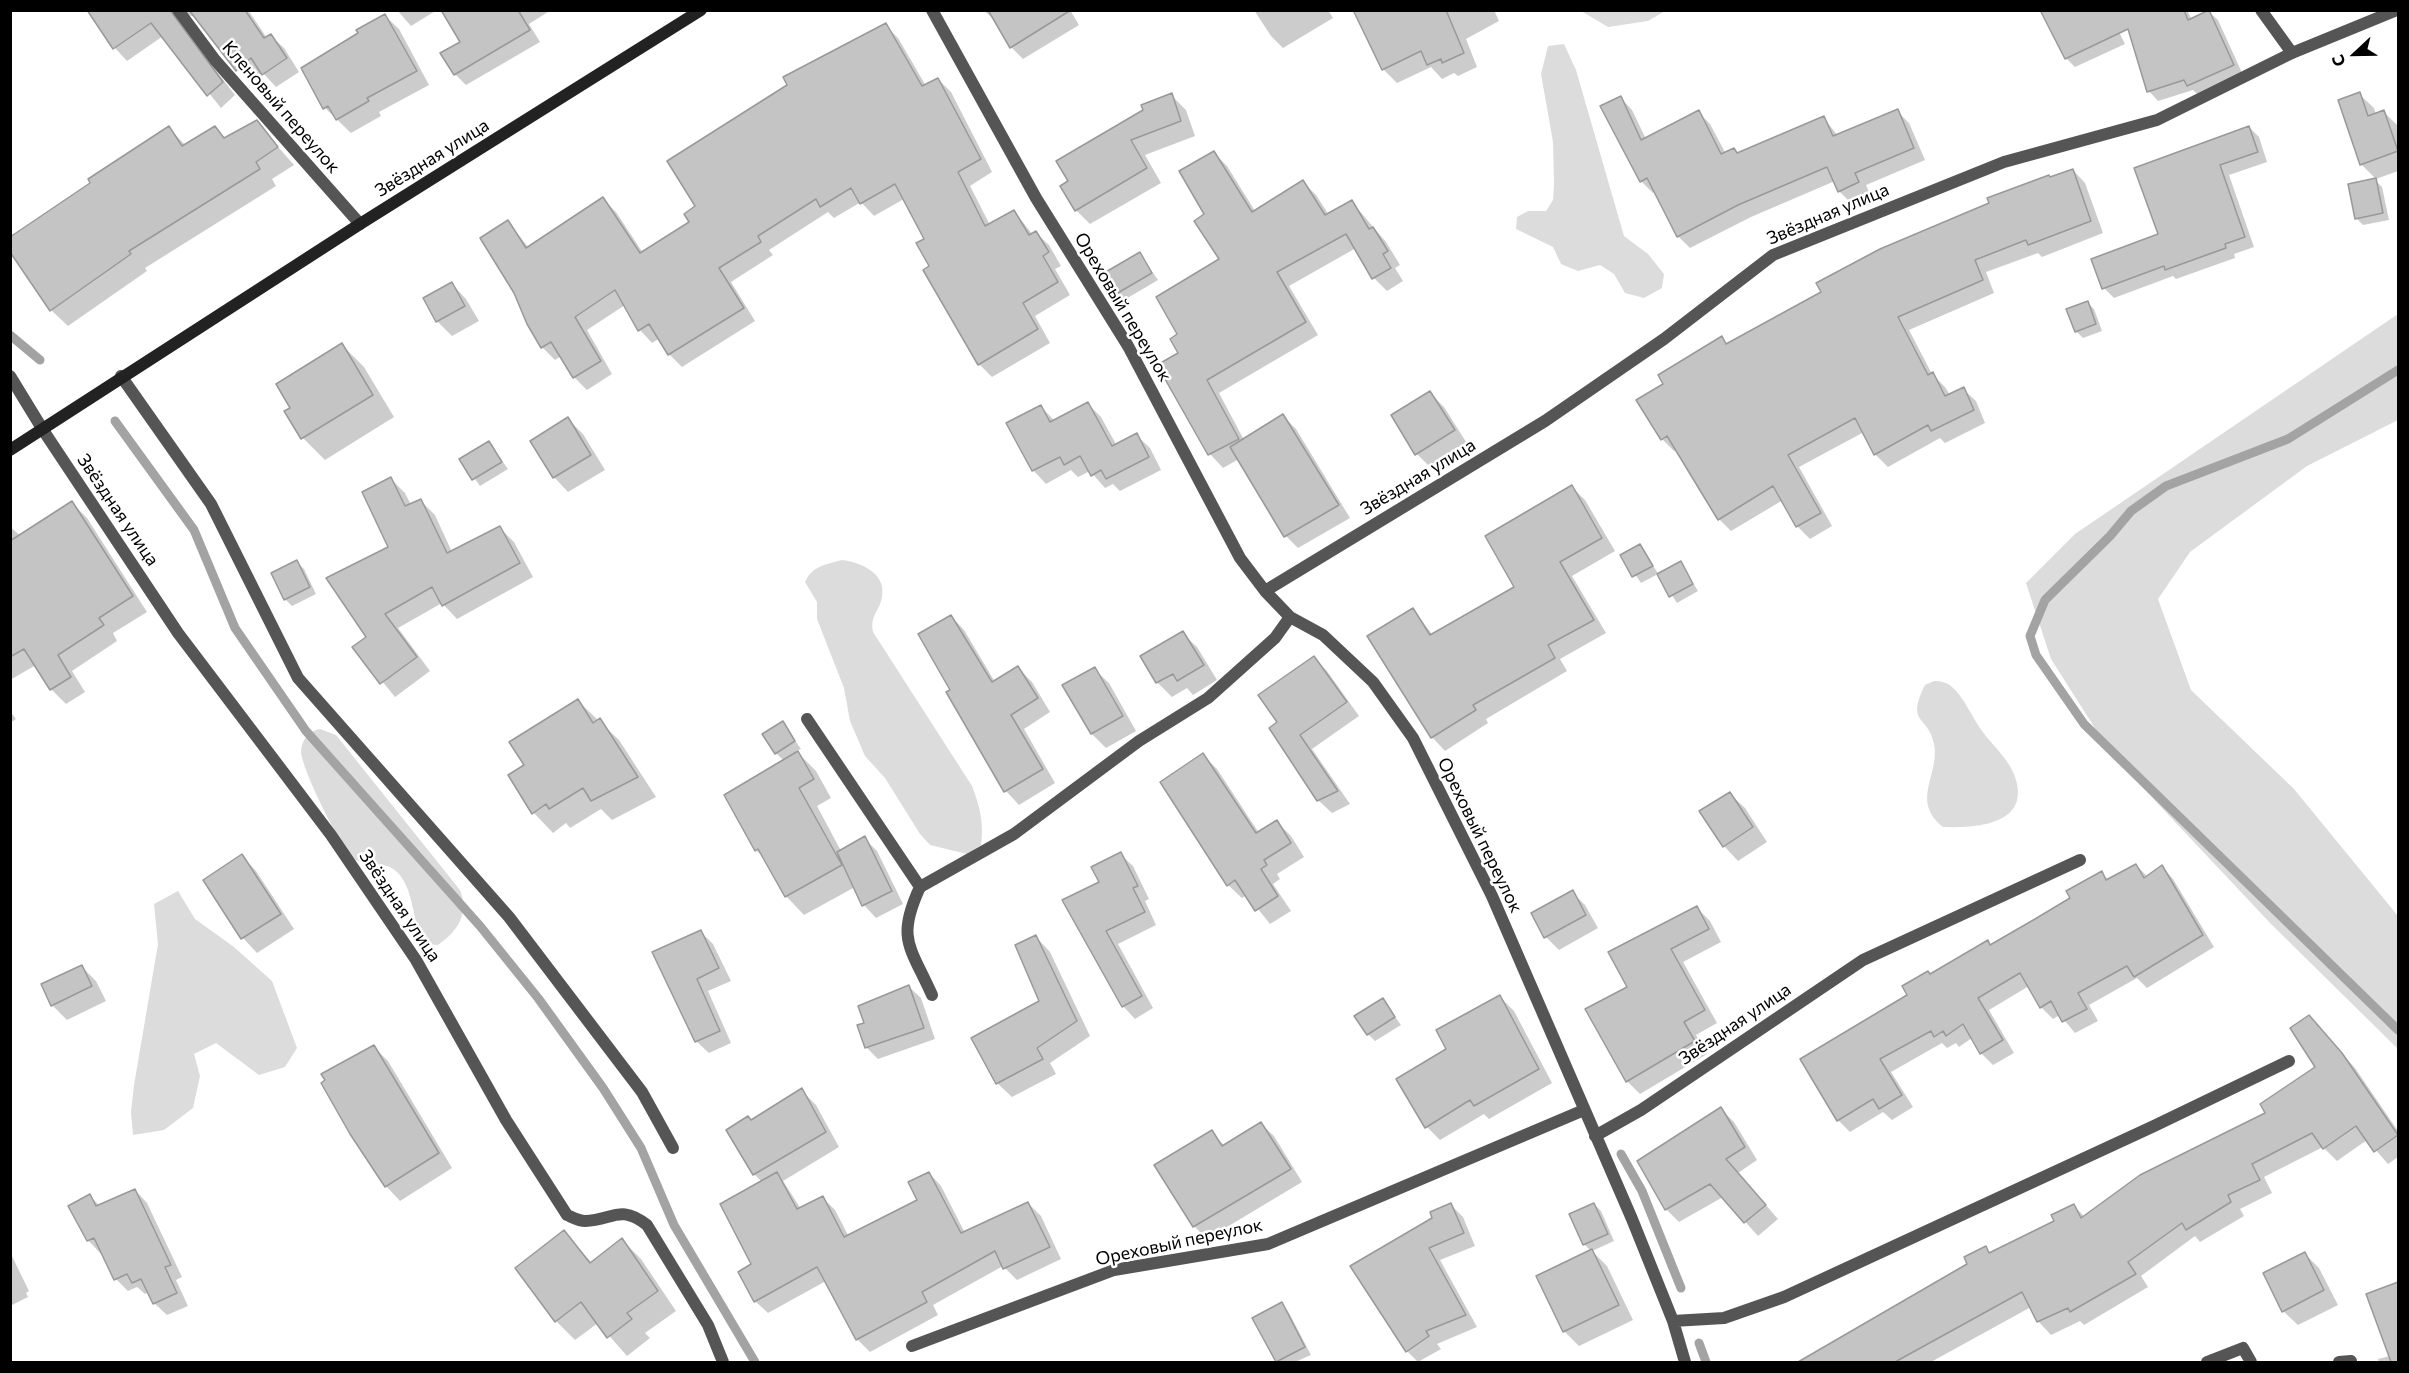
<!DOCTYPE html>
<meta charset="utf-8">
<style>
body{margin:0}
#map{position:relative;width:2409px;height:1373px;overflow:hidden;background:#fff;font-family:Commissioner,sans-serif}
canvas{display:block}
.frame{position:absolute;inset:0;border:12px solid #000;pointer-events:none}
.north{position:absolute;left:2325px;top:24px;width:60px;height:60px;-webkit-text-stroke:4px #fff;paint-order:stroke;rotate:248deg;font-size:16px;font-weight:700;line-height:24px;text-align:center;color:#000}
.north::after{content:'';display:block;margin:auto;width:21px;height:27px;background:#000;clip-path:polygon(50% 0,100% 100%,50% 72%,0 100%)}
</style>
<div id="map">
<canvas width="2409" height="1373"></canvas>
<div class="frame"></div>
<div class="north">С</div>
</div>
<script>
const g = document.querySelector('canvas').getContext('2d');
g.lineJoin = 'round';
function fill(path, color) { g.fillStyle = color; g.fill(path, 'evenodd'); }
function strokePath(path, color, width, dash) { g.strokeStyle = color; g.lineWidth = width; g.lineCap = dash ? 'butt' : 'round'; g.setLineDash(dash || []); g.stroke(path); }
function write(font, color, halo, rows, align = 'center') {
  g.font = font + ' Commissioner,sans-serif'; g.lineWidth = 5; g.setLineDash([]); g.textBaseline = 'middle'; g.strokeStyle = halo; g.fillStyle = color; for (const [text, x, y, turn = 0] of rows) {
    g.save(); g.translate(x, y); g.rotate((+turn || 0) * Math.PI / 180); g.textAlign = isNaN(turn) ? turn : align; if (halo) g.strokeText(text, 0, 0); g.fillText(text, 0, 0); g.restore();
  }
}
const green = new Path2D(`
 M1581 11H1665L1648 21 1608 27Z
 M1564 44 1576 70 1624 236 1648 254 1664 274 1662 288 1644 298 1625 293 1614 274 1600 265 1578 271 1561 264 1553 247 1516 229 1517 217 1528 211H1546L1553 200 1554 184 1553 142 1541 74 1548 46Z
 M2398 314V420L2307 466 2190 552 2158 599 2191 690 2294 789 2398 916V1049L2272 925 2112 755 2051 659 2026 583 2075 534Z
 M842 560C860 562 887 573 882 597 879 613 870 614 873 632L972 786C980 807 984 823 981 845L967 854 930 845 920 834 885 778 865 756 850 721 844 688 817 619V602L805 582C812 566 827 564 842 560Z
 M1934 681C1940 681 1946 682 1951 686 1965 698 1971 716 1982 731 1993 746 2011 761 2016 780 2029 826 1973 828 1943 827 1910 800 1940 776 1934 744 1929 715 1905 725 1925 685Z
 M320 729 336 735 460 890C469 914 458 931 438 945L427 944 422 938C412 918 414 892 399 874 385 858 367 869 353 858 340 846 301 768 301 751 302 739 309 731 320 729Z
 M178 891 195 919 234 947 272 981 297 1048 285 1067 259 1075 216 1043 194 1054 200 1076 193 1108 164 1130 133 1135 131 1112 134 1085 158 944 154 904Z`);
const shadow = new Path2D(`
 M89 10H248L267 38 271 36 284 48 299 72 276 87 262 72 250 83 196 17 187 15 182 21 184 29 235 95 221 108 163 36 127 61 115 48Z
 M397 10H437L411 26Z
 M443 10H551L529 24 540 42 466 85 455 74 462 43Z
 M983 10H1070L1079 25 1023 59 1011 47 997 22Z
 M1254 10H1328L1333 18 1283 48 1271 36Z
 M1394 10H1494L1499 21 1466 39 1477 67 1458 76 1454 73 1442 79 1431 67 1397 83 1383 69Z
 M2108 10 2125 44 2075 67 2066 58Z
 M2128 10H2187L2192 20 2208 11 2218 20 2243 75 2197 94 2193 90 2158 101 2149 91Z
 M385 16 399 29 429 85 379 112 381 116 351 133 325 108Z
 M885 25 898 38 926 86 938 79 951 92 992 172 970 186 990 225 1014 211 1033 235 1036 233 1049 245 1061 266 1055 269 1070 295 1035 316 1050 343 992 377 979 364 931 267 926 239 904 199 874 216 861 202 834 218 828 212 769 250 773 255 731 282 755 321 682 367 669 354 660 338 652 343 640 330 625 305 587 330 612 374 587 390 574 377 561 356 555 360 542 347 508 222 529 248 603 199 616 212 643 253 692 223 697 207Z
 M2359 94 2374 108 2376 114 2384 112 2398 126V171L2376 179 2361 164Z
 M1171 95 1186 110 1195 136 1145 155 1161 183 1090 224 1076 210 1062 187Z
 M1621 98 1632 110 1646 139 1698 112 1710 124 1726 154 1734 150 1738 154 1823 117 1838 136 1897 111 1909 123 1925 160 1866 185 1870 194 1851 203 1839 191 1835 181 1751 217 1690 248 1678 236 1656 191 1653 193 1641 181Z
 M256 122 294 165 272 179 276 186 145 268 147 271 68 326 51 310 93 183 169 128 186 146 215 127 226 139Z
 M2249 127 2259 137 2267 162 2229 175 2254 247 2234 254 2235 258 2176 279 2173 276 2114 298 2104 288 2093 260 2160 235Z
 M1214 153 1227 166 1255 211 1303 182 1316 195 1329 215 1352 202 1386 242 1400 265 1395 268 1403 281 1387 291 1374 278 1356 248 1289 286 1318 335 1219 393 1244 440 1283 416 1296 429 1350 518 1298 548 1286 536 1239 459 1223 468 1210 454 1159 365 1180 353V335L1221 260 1206 215Z
 M2073 170 2085 183 2103 233 2042 257 2038 253 1986 272 1994 293 1909 330 1932 374 1945 387 1950 395 1963 389 1976 401 1985 423 1945 443 1940 438 1888 467 1875 454 1864 432 1799 467 1832 526 1810 539 1797 526 1783 500 1731 531 1719 519 1677 450 1674 451 1662 439 1665 384 1721 337 1728 344 2050 178Z
 M2375 180 2382 187 2389 220 2363 225 2356 218Z
 M1140 254 1158 280 1124 300 1117 293Z
 M452 284 466 299 479 321 452 336 437 321 425 299Z
 M2087 302 2094 309 2102 331 2083 338 2076 331Z
 M342 345 364 367 394 417 325 460 303 438 292 408Z
 M1430 393 1444 407 1468 445 1431 468 1417 454Z
 M1088 404 1101 417 1117 446 1136 435 1150 448 1161 470 1120 491 1113 484 1105 488 1090 471 1078 477 1071 470 1046 484 1033 470 1041 407 1054 420Z
 M568 419 583 434 605 470 568 492 554 477Z
 M489 443 508 469 480 486 461 459Z
 M391 479 405 493 411 505 421 501 435 515 452 552 500 528 514 542 533 577 457 619 442 603 398 628 430 671 395 697 355 648 368 638 390 548Z
 M1572 487 1585 500 1615 551 1572 576 1606 633 1560 659 1567 671 1486 719 1488 723 1445 751 1432 737 1412 609 1433 635 1516 587Z
 M72 503 87 518 147 612 113 633 117 641 72 671 85 692 66 704 51 689 36 665 10 680V527L21 536Z
 M1640 545 1659 575 1681 563 1698 591 1677 603 1658 574 1641 583 1622 555Z
 M297 562 304 569 316 594 292 606 285 599Z
 M951 616 964 630 995 682 1018 668 1032 682 1050 712 1024 729 1055 783 1019 805 1006 791 952 690Z
 M1182 633 1197 647 1217 680 1193 695 1187 688 1172 697 1157 682 1142 657Z
 M1314 658 1327 671 1359 716 1312 749 1350 804 1332 813 1318 800 1279 723Z
 M1094 669 1109 683 1136 731 1106 748 1092 734Z
 M578 701 619 740 656 797 612 820 601 809 570 828 566 823 553 833 534 813 511 776 526 766Z
 M10 711 16 719 10 723Z
 M783 723 801 749 796 751 816 771 831 798 817 806 841 851 864 838 877 851 903 904 876 918 864 905 855 887 804 915 786 896 765 859 756 850 784 761 776 753Z
 M1203 755 1217 769 1259 833 1277 822 1291 836 1304 857 1277 874 1280 879 1273 884 1291 911 1270 924 1247 895 1242 898 1228 885Z
 M1730 794 1745 808 1767 842 1738 861 1724 846Z
 M1120 854 1133 866 1149 899 1145 901 1156 925 1118 944 1153 1008 1135 1019 1123 1006 1064 900 1101 883Z
 M242 856 256 871 294 929 257 953 243 938 205 880Z
 M2136 865 2148 877 2162 867 2173 879 2214 947 2147 988 2137 978 2089 1005 2098 1021 2075 1033 2060 1015 2053 1019 2041 1007 2029 986 1989 1010 2014 1053 1993 1065 1981 1053 1972 1038 1959 1047 1956 1043 1947 1048 1942 1043 1891 1072 1913 1107 1892 1120 1883 1112 1850 1132 1838 1120 1909 996 1931 976 1987 942 1991 946 2073 899 2101 873 2109 880Z
 M1572 892 1585 905 1598 928 1559 950 1546 937Z
 M1697 908 1710 921 1721 942 1683 962 1717 1023 1696 1035 1707 1054 1640 1094 1628 1082 1587 1009 1629 987Z
 M701 932 713 944 731 981 708 991 731 1043 709 1053 696 1041 654 953Z
 M1036 937 1050 952 1090 1036 1050 1063 1056 1074 1012 1097 997 1083 1041 1001Z
 M82 967 96 981 106 1001 67 1020 52 1005Z
 M909 987 921 998 935 1039 878 1059 866 1047V1024Z
 M1500 997 1514 1011 1552 1083 1489 1119 1484 1114 1440 1140 1427 1127 1448 1050Z
 M1383 1000 1401 1025 1375 1041 1368 1034Z
 M2309 1017 2355 1068 2398 1131V1157L2388 1164 2367 1140 2337 1161 2323 1147 2264 1177 2272 1193 2240 1209 2244 1216 2200 1242 2195 1236 2141 1276 2148 1287 2084 1325 2080 1321 2051 1335 2038 1321 2031 1307 1931 1362H1847L1835 1343 1969 1265 1986 1248 1991 1253 2056 1222 2074 1206 2085 1217 2267 1114 2317 1067Z
 M373 1046 388 1061 452 1168 400 1201 386 1186Z
 M801 1090 816 1105 839 1147 783 1181 801 1209 823 1198 835 1210 849 1237 919 1201 929 1173 941 1186 965 1233 1028 1203 1041 1216 1061 1259 1017 1280 1003 1266 933 1305 938 1315 870 1352 857 1339 826 1281 768 1313 755 1301 753 1265 762 1182 754 1174 728 1131 751 1121Z
 M1721 1109 1734 1122 1757 1160 1738 1173 1778 1219 1758 1236 1723 1197 1679 1222 1666 1209Z
 M1261 1124 1274 1136 1302 1182 1207 1239 1194 1226 1211 1132 1225 1146Z
 M135 1190 147 1203 182 1277 176 1280 188 1306 167 1315 154 1303 149 1292 145 1294 137 1287 128 1291 116 1279 103 1251 100 1253 88 1240 90 1196 100 1206Z
 M1594 1204 1601 1211 1614 1241 1592 1251 1607 1266 1633 1320 1579 1346 1564 1331 1591 1251 1584 1244Z
 M1451 1205 1463 1217 1475 1246 1440 1260 1477 1327 1437 1344 1441 1349 1418 1362 1407 1351 1352 1266 1434 1219Z
 M564 1232 592 1263 622 1240 641 1259 676 1311 645 1333 650 1338 627 1356 598 1323 575 1340 556 1321Z
 M10 1252 29 1291 26 1293 28 1297 10 1306Z
 M2305 1254 2319 1268 2338 1305 2298 1325 2283 1311Z
 M2398 1283V1362H2379L2378 1359 2390 1356 2368 1295Z
 M1281 1304 1288 1311 1311 1355 1295 1362 1277 1361Z`);
const stream = new Path2D(`
 M10 335 40 360
 M2398 370 2288 439 2166 486 2131 511 2110 536 2045 600 2030 636 2036 655 2084 724 2398 1030
 M115 421 194 530 235 628 306 731 480 926 538 998 603 1088 641 1148 674 1225 755 1362
 M1621 1154 1642 1191 1681 1288
 M1699 1343 1706 1362`);
const building = new Path2D(`
 M87 10H170L223 82 207 96 151 23 113 49Z
 M189 10H245L264 38 271 34 287 58 262 75 251 58 236 71Z
 M441 10H518L530 30 454 75 440 53 460 42Z
 M988 10H1071L1010 48Z
 M1353 10H1446L1464 53 1442 63 1441 59 1427 65 1421 51 1382 70Z
 M2040 10H2184L2188 20 2209 10 2234 65 2187 86 2184 80 2147 92 2128 29 2065 59Z
 M385 14 417 71 367 98 369 101 336 120 328 106 323 109 301 68 358 33 356 30Z
 M886 23 922 86 938 78 981 159 958 172 985 226 1014 210 1029 235 1036 231 1049 252 1043 256 1058 282 1023 303 1038 329 978 365 923 270 929 266 916 243 924 239 895 184 860 204 851 188 820 207 816 199 758 236 761 242 719 268 744 308 668 355 649 324 638 331 615 290 575 317 601 361 573 378 551 342 541 348 527 324 514 293 480 238 508 220 526 248 603 197 640 253 689 222 684 214 695 206 667 161 787 85 783 77Z
 M2360 92 2368 116 2384 110 2398 151 2360 165 2338 100Z
 M1172 93 1181 121 1131 140 1147 168 1075 211 1060 186 1068 181 1056 161 1143 110 1141 105Z
 M1621 96 1641 140 1699 110 1721 154 1734 148 1737 153 1824 116 1833 136 1898 109 1914 148 1855 173 1859 182 1838 192 1827 167 1738 205 1677 237 1647 178 1640 182 1600 106Z
 M257 120 278 147 256 162 260 169 129 251 131 254 50 311 10 252V237L90 183 88 179 169 126 182 146 215 126 224 138Z
 M2249 126 2258 152 2220 165 2245 237 2225 244 2226 248 2165 270 2164 266 2102 289 2091 259 2158 234 2134 168Z
 M1214 151 1252 212 1303 180 1325 215 1352 200 1369 229 1373 227 1388 251 1383 254 1391 268 1372 279 1346 234 1277 272 1306 322 1207 380 1239 439 1208 455 1157 365 1178 353 1170 339 1177 334 1156 297 1219 259 1194 221 1204 214 1179 171Z
 M2073 169 2091 221 2028 245 2026 240 1975 260 1983 280 1898 317 1928 375 1933 372 1945 396 1964 387 1974 410 1931 431 1928 425 1874 455 1855 418 1788 455 1821 513 1796 527 1773 486 1718 520 1667 436 1661 440 1636 400 1663 384 1658 375 1722 336 1726 344 1821 292 1816 283 1880 249 1989 203 1987 198 2049 175 2050 177Z
 M2376 178 2383 213 2355 219 2348 184Z
 M1140 252 1152 273 1116 294 1104 273Z
 M452 282 465 306 436 322 423 298Z
 M2088 301 2096 324 2075 332 2066 309Z
 M342 343 373 395 301 439 284 411 290 408 276 384Z
 M1430 391 1455 430 1415 455 1391 415Z
 M1088 402 1112 446 1137 433 1149 457 1106 479 1101 470 1091 476 1080 456 1064 465 1060 457 1032 471 1006 423 1041 405 1050 422Z
 M1283 414 1339 505 1284 537 1230 447Z
 M568 417 591 455 553 478 530 441Z
 M489 441 502 462 472 480 459 459Z
 M391 477 405 506 421 499 447 553 500 526 520 563 442 606 432 587 385 614 417 657 380 684 352 647 366 637 326 578 388 547 362 492Z
 M1572 485 1602 538 1560 562 1594 620 1548 645 1555 658 1473 705 1476 710 1431 738 1367 636 1413 608 1430 635 1514 587 1485 536Z
 M72 501 133 596 99 618 104 625 58 655 71 677 50 690 24 649 10 657V541Z
 M1640 544 1653 566 1632 577 1620 555Z
 M297 560 310 587 284 600 271 573Z
 M1681 561 1693 584 1669 597 1657 574Z
 M951 615 992 682 1018 666 1038 698 1011 715 1043 769 1004 792 946 692 950 690 918 634Z
 M1183 631 1204 665 1177 681 1173 674 1156 683 1140 656Z
 M1314 656 1347 702 1300 735 1338 791 1317 801 1269 728 1277 722 1258 695Z
 M1095 667 1123 716 1091 734 1062 685Z
 M578 699 593 723 600 718 638 777 591 801 583 788 549 809 546 804 532 814 508 775 524 765 509 742Z
 M783 721 795 741 775 754 762 734Z
 M798 751 814 779 799 788 842 865 785 897 758 849 755 851 724 795Z
 M1203 753 1256 833 1277 820 1291 843 1264 860 1267 865 1261 869 1278 896 1255 911 1235 880 1227 886 1160 782Z
 M1730 792 1753 827 1723 847 1699 811Z
 M865 836 892 891 862 906 837 852Z
 M1121 852 1138 886 1133 888 1145 912 1106 931 1142 996 1122 1007 1062 900 1099 882 1091 867Z
 M242 854 281 914 241 939 203 880Z
 M2136 864 2144 878 2162 865 2203 935 2134 977 2127 966 2078 993 2087 1009 2062 1022 2051 1001 2040 1008 2020 973 1978 998 2003 1040 1980 1054 1963 1024 1946 1036 1943 1031 1934 1037 1931 1031 1880 1059 1902 1095 1879 1109 1873 1099 1837 1121 1800 1059 1907 995 1902 986 1928 971 1930 974 1988 940 1990 945 2035 919 2070 898 2066 891 2102 871 2106 880Z
 M1573 890 1586 915 1544 938 1531 913Z
 M1697 906 1709 929 1671 949 1705 1010 1684 1022 1695 1041 1626 1082 1585 1009 1627 987 1608 952Z
 M701 930 719 968 697 979 720 1031 695 1042 652 952Z
 M1036 935 1077 1021 1037 1048 1043 1059 996 1084 971 1038 1039 1001 1015 945Z
 M82 965 92 986 51 1006 41 984Z
 M909 985 924 1028 865 1048 857 1025 864 1023 858 1006Z
 M1500 995 1539 1069 1474 1106 1470 1100 1425 1128 1396 1079 1446 1049 1436 1030Z
 M1383 998 1395 1017 1367 1035 1354 1016Z
 M2309 1015 2342 1053 2398 1135 2374 1152 2356 1126 2323 1149 2312 1133 2252 1164 2260 1180 2228 1195 2231 1202 2186 1230 2182 1223 2128 1262 2136 1274 2070 1312 2068 1308 2037 1322 2022 1292 1895 1362H1798L1967 1264 1964 1257 1986 1246 1989 1253 2054 1221 2051 1215 2074 1204 2081 1218 2140 1175 2265 1113 2260 1104 2315 1067 2290 1028Z
 M374 1045 439 1153 385 1187 350 1134 321 1083 325 1080 321 1074Z
 M802 1088 826 1132 753 1175 726 1130 748 1116 751 1120Z
 M1721 1107 1745 1147 1726 1159 1766 1205 1744 1223 1710 1184 1665 1210 1637 1161Z
 M1261 1122 1291 1169 1193 1227 1154 1165 1212 1130 1222 1146Z
 M777 1172 797 1209 823 1196 844 1237 917 1200 908 1182 929 1172 961 1233 1028 1202 1050 1247 1003 1269 995 1251 922 1292 927 1302 856 1340 817 1267 754 1302 738 1272 751 1264 720 1204Z
 M135 1189 171 1265 165 1267 177 1293 153 1304 141 1279 132 1283 127 1274 114 1280 94 1238 87 1241 68 1206 90 1194 96 1206Z
 M1451 1203 1464 1233 1429 1248 1466 1315 1426 1331 1429 1336 1406 1352 1350 1266 1432 1218 1430 1212Z
 M1594 1203 1608 1234 1583 1245 1569 1214Z
 M564 1230 590 1263 622 1238 658 1291 627 1313 632 1319 607 1338 581 1302 555 1322 515 1268Z
 M1592 1249 1619 1305 1563 1332 1536 1276Z
 M2305 1252 2324 1290 2282 1312 2263 1273Z
 M2398 1282V1362H2391L2366 1294Z
 M1282 1302 1305 1347 1276 1362 1252 1318Z`);
const lane = new Path2D(`
 M2261 10 2292 53
 M807 719 920 887C896 939 910 946 932 995
 M2339 1362 2351 1361`);
const street = new Path2D(`
 M178 10 215 60 360 224
 M932 10 1036 198 1128 346 1240 558 1265 591 1290 617 1323 635 1373 682 1413 738 1492 896 1632 1219 1673 1321 1685 1362
 M10 376 43 430 178 633 331 835 416 960 506 1120 567 1215C572 1217 579 1221 585 1221 613 1220 620 1204 647 1225L708 1325 723 1362
 M121 376 211 504 298 678 509 917 642 1092 673 1148
 M1265 591 1545 421 1664 339 1773 255 2004 162 2157 120 2292 53 2397 10
 M920 887 1014 834 1139 741 1208 698 1275 638 1290 617
 M1595 1136 1641 1110 1863 960 2080 860
 M1673 1321 1724 1318 1784 1297 2154 1126 2289 1061
 M912 1346 1114 1270 1268 1244 1584 1110
 M2207 1362 2243 1348 2251 1362`);
const secondary = new Path2D(`
 M10 450 360 224 701 10`);
const streetNames = [
 ["Кленовый переулок",281,107,49],
 ["Звёздная улица",432,158,-32],
 ["Звёздная улица",1828,214,-23],
 ["Ореховый переулок",1123,307,59],
 ["Звёздная улица",1418,477,-31],
 ["Звёздная улица",118,510,56],
 ["Ореховый переулок",1480,835,64],
 ["Звёздная улица",400,906,56],
 ["Звёздная улица",1735,1024,-34],
 ["Ореховый переулок",1179,1242,-12]
];
fill(green, '#dcdcdc');
fill(shadow, '#0003');
strokePath(stream, '#a3a3a3', 9);
fill(building, '#c4c4c4');
strokePath(building, '#999', 1.5);
strokePath(lane, '#555', 12);
strokePath(street, '#555', 12);
strokePath(secondary, '#222', 12);
write('18px', '#000', '#fff', streetNames);
</script>
